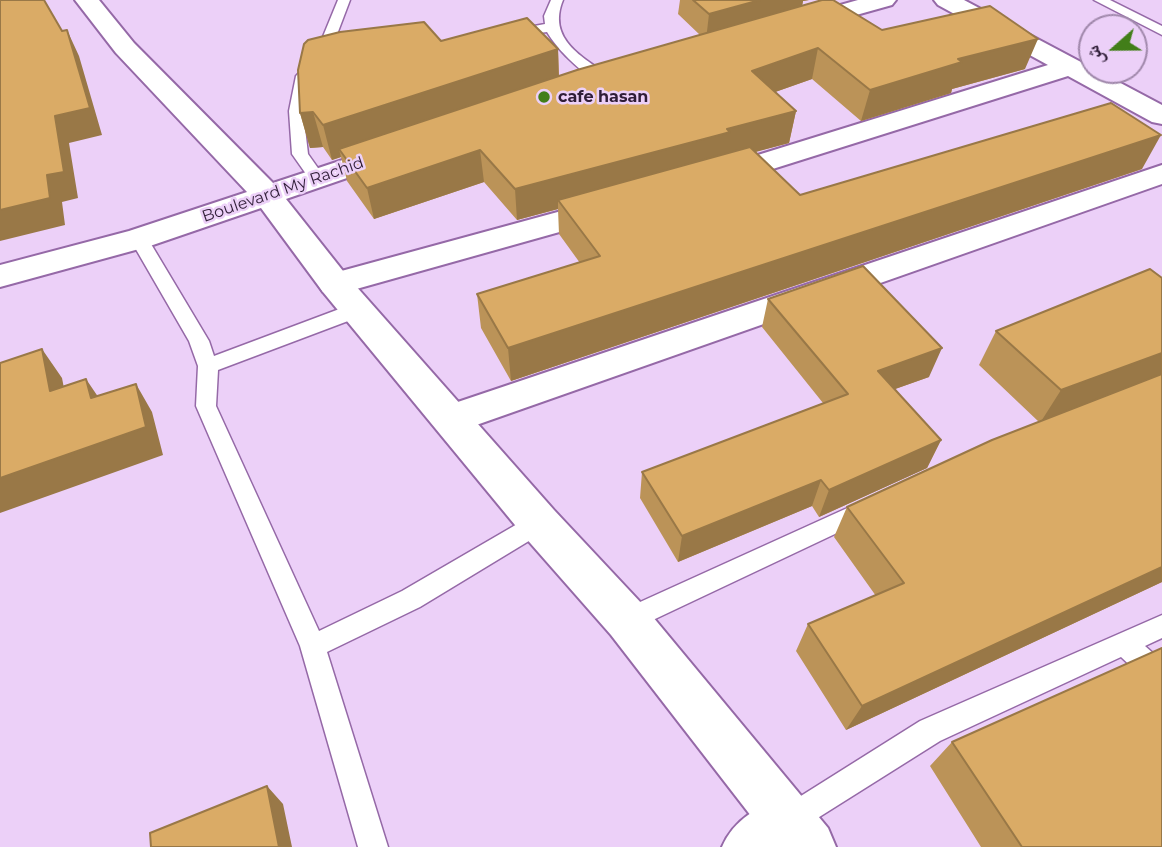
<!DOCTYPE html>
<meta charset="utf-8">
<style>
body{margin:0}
#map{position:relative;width:1162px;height:847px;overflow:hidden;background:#ecd0f8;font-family:Montserrat,"Noto Naskh Arabic",sans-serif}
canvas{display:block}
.north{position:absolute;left:1078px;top:14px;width:70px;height:70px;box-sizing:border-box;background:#ecd0f8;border:2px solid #a088ab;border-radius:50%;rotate:249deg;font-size:19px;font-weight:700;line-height:28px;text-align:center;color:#2f1d37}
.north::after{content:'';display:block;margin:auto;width:24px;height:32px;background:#427e19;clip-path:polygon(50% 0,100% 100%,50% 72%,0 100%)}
</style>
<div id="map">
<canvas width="1162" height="847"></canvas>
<div class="north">ش</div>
</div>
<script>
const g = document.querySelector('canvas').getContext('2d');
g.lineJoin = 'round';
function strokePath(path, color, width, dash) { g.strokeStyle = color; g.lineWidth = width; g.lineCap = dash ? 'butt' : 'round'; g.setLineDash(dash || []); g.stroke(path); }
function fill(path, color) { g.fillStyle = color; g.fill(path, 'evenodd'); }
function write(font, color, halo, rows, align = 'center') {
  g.font = font + ' Montserrat,sans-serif'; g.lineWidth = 5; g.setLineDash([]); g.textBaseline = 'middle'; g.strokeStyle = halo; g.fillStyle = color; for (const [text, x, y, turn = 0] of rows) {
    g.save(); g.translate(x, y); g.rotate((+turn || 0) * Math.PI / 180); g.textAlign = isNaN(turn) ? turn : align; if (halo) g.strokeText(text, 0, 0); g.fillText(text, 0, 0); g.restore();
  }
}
const lane = new Path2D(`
 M338 0H350L328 58 310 77 303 111 308 154 325 178 317 183 311 181 292 154 289 111 296 76 315 56Z
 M551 0H563C547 39 582 57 610 76V82C591 86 556 48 547 32L507 37V31L545 24 544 16Z
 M1094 0H1110L1162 26V35Z
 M139 233 148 239 209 341 214 356 350 305H364L366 310 364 315 218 370 216 406 319 631 402 591 531 516 539 513 547 516 550 523 547 530 420 607 327 652 388 847H358L300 646 196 406 198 366 189 341 130 239Z
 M865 500 873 502 876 509 873 516 636 628 627 631 618 628 615 620 618 612Z
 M1162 615V638L1145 646 1162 661V690L1153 687 1121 657 940 741 797 831 787 835 777 831 773 821 777 811 920 721Z`);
const street = new Path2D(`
 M934 0H964L1162 105V124L1152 122 1068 76 725 184 714 187 703 184 699 178 703 172 1048 65 938 5Z
 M1162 165V184L465 429 451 434 437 429 432 419 437 409Z
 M609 198 620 201 624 208 620 215 335 295 323 292 318 284 323 276Z
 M787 795 806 802 813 821 806 840 795 847H722C734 819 759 806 787 795Z`);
const secondary = new Path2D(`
 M75 0H99L134 43 273 183 382 147 392 144 402 147 406 153 402 159 286 199 347 276 554 510 643 605 828 828 836 847H775L611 635 524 536 323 292 261 208 150 246 0 287V265L129 231 247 192 116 53Z
 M858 0H896L892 5 799 31 790 29 787 24 790 19Z`);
const wall = new Path2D(`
 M680 0H809L803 1 802 5 882 30 1025 69 952 89 951 93 861 121 812 79 775 92 796 111 789 143 754 152 800 195 1142 169 511 381 481 328 477 294 580 263 559 234 558 209 517 220 484 182 374 219 347 181 341 157 332 160 323 147 310 148 300 113 441 41 558 49 559 76 700 35 678 14Z
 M1162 278V582L846 730 796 651 808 624 876 596 834 537 847 507 1039 422 979 365 996 331Z
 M768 299 929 377 895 389 941 440 927 468 819 517 812 506 678 562 640 498 642 472 823 403 762 327Z
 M952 742 1162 847H981L930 766Z`);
const shadedWall = new Path2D(`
 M760 0H809L803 1 801 13 706 40 709 14Z
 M67 30 79 56 102 135 69 143 78 198 62 202 65 225 0 241V210L47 175Z
 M1038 39 1025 69 952 89 951 93 861 121 870 90 958 59Z
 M818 48 812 79 747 102 752 71Z
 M558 49 559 83 339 149 341 157 332 160 323 125Z
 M796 111 789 143 726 160 558 200V209L517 220 515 189 727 129Z
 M313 112 323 147 310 148 300 113Z
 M1161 135 1142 169 511 381 508 348Z
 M480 150 484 182 374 219 367 188Z
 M942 348 929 377 867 399 878 371Z
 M42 349 62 378 70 419 50 391Z
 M1162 353V376L1040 423 1061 390Z
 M86 379 105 407 91 398Z
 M136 384 152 412 163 455 0 513V478Z
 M941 440 927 468 819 517 829 490Z
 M821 480 812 506 678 562 682 536Z
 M1162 567V582L846 730 862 706Z
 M267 786 283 804 292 847H279Z`);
const building = new Path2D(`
 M0 0H44L62 31 67 30 90 108 55 116 64 172 47 175 50 198 0 210Z
 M693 0H760L709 14Z
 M822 0H833L882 30 990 6 1038 39 958 59 962 62 870 90 818 48 752 71 796 111 727 129 730 132 723 134 515 189 480 150 367 188 339 149 577 70Z
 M527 18 558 49 323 125 313 112 300 113 298 70 304 44 308 40 340 32 424 22 441 41Z
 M1111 103 1161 135 508 348 477 294 600 256 558 200 750 147 800 195Z
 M863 266 942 348 878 371 941 440 829 490 821 480 682 536 642 472 848 394 768 299Z
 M1150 269 1162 278V353L1061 390 996 331Z
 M42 349 50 391 86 379 91 398 136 384 146 427 0 478V363Z
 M1162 374V567L862 706 808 624 904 583 847 507 992 440Z
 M1162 648V847H1022L952 742Z
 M267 786 279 847H151L150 833Z`);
const markers = [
 [544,97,7,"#427e19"]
];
const farPoinames = [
 ["cafe hasan",558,97]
];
const farStreetnames = [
 ["Boulevard My Rachid",283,190,-19]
];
strokePath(lane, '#9569a7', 3);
strokePath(street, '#9569a7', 4);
strokePath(secondary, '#9569a7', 4);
fill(lane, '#fff');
fill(street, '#fff');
fill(secondary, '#fff');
fill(wall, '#bb9358');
fill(shadedWall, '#997847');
fill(building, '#daab66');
strokePath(building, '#997847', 2);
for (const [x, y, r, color] of markers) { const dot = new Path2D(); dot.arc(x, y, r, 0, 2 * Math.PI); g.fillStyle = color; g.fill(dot); strokePath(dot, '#ecd0f8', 2.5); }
write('bold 16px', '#2f1d37', '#ecd0f8', farPoinames, 'left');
write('16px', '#2f1d37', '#ecd0f8', farStreetnames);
</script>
